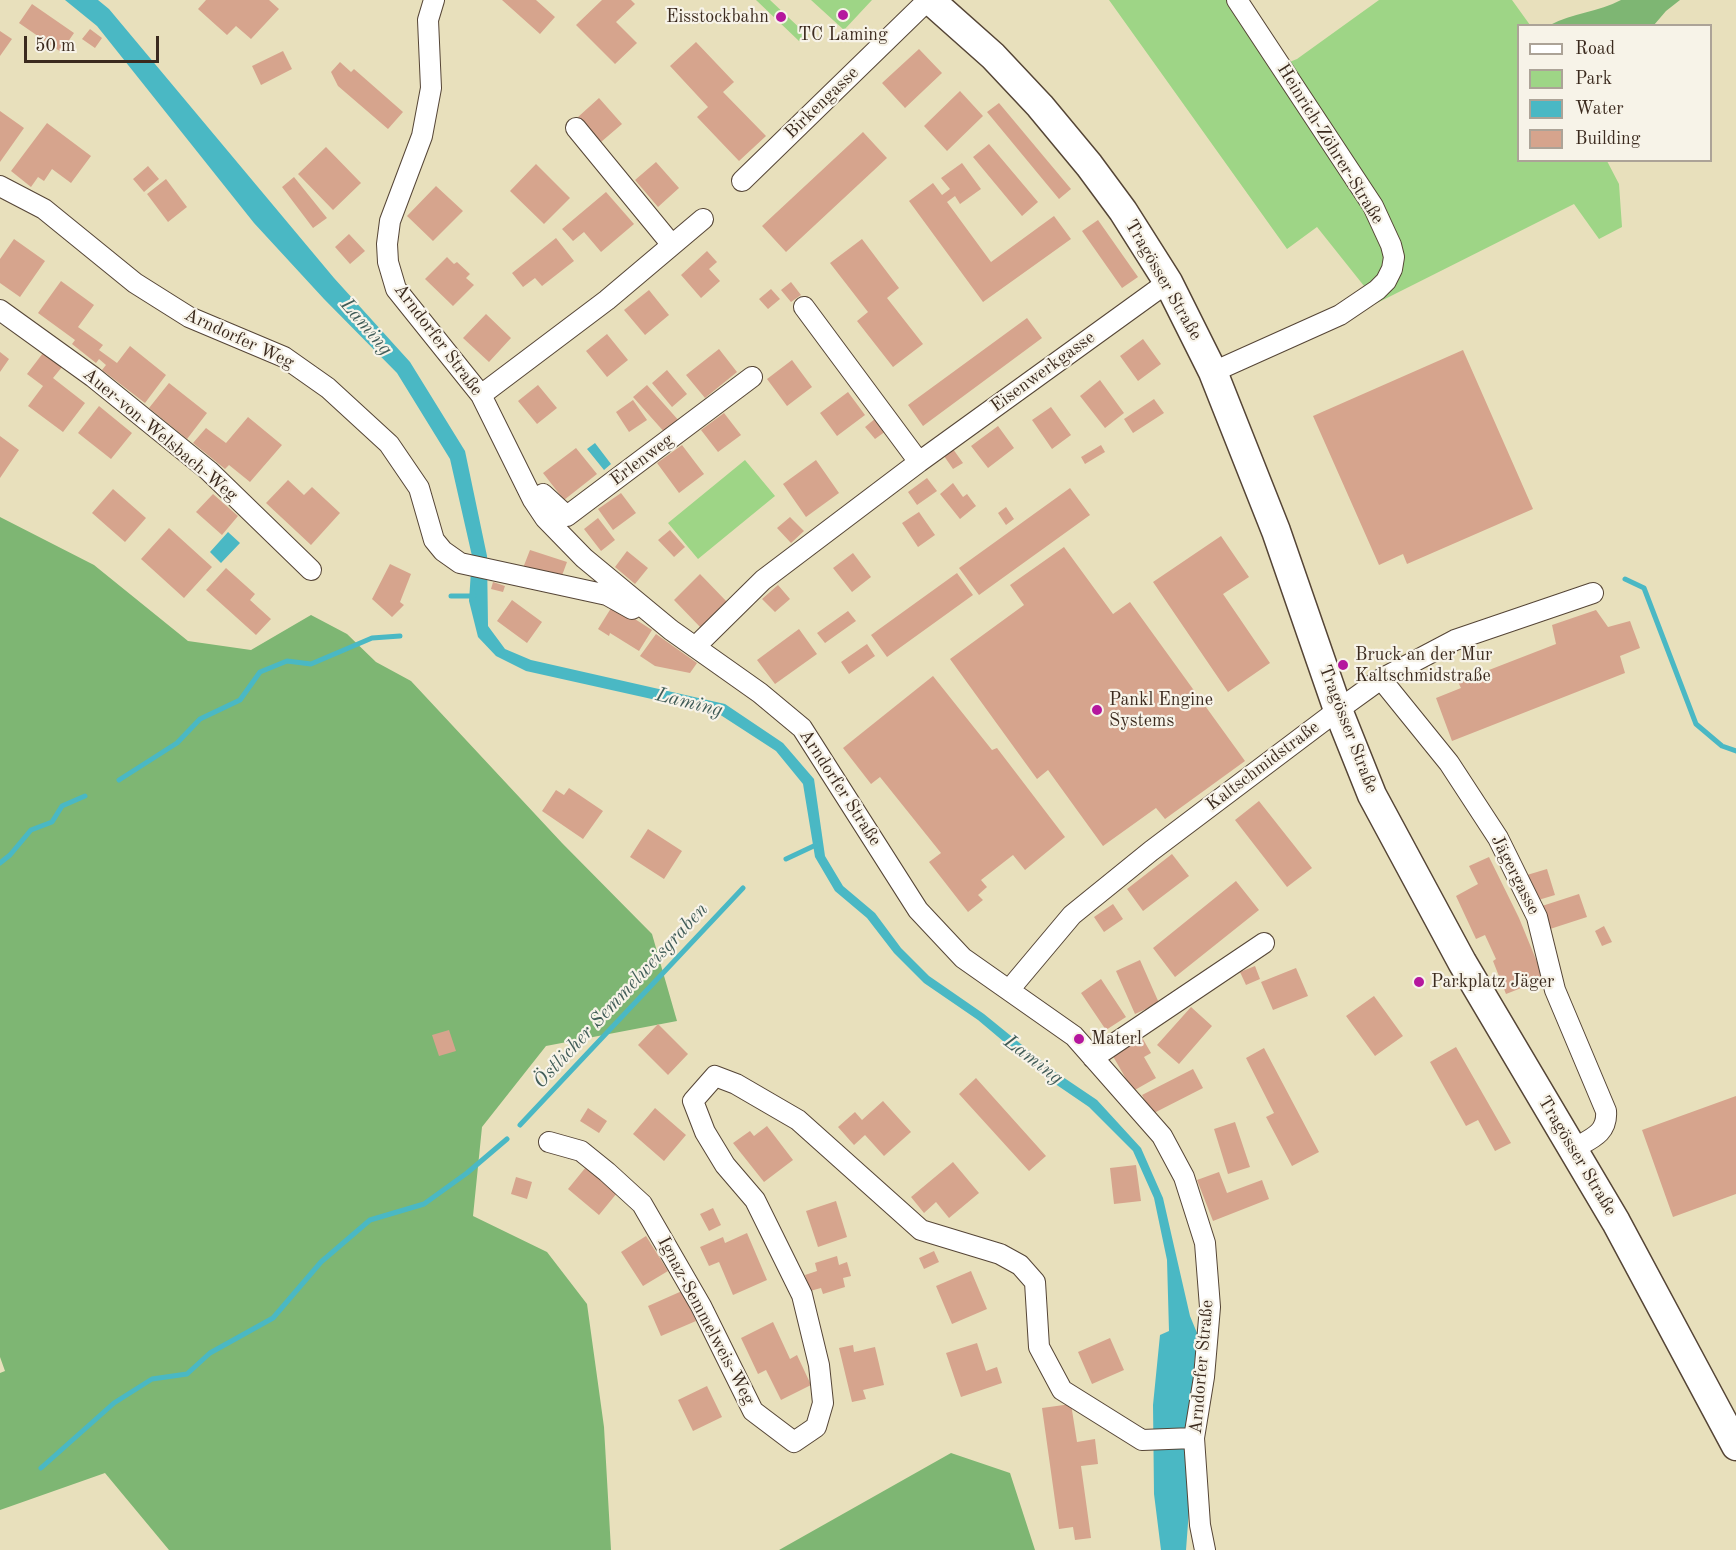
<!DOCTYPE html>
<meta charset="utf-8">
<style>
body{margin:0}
#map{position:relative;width:1736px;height:1550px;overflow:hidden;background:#e8e0bc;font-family:"Old Standard TT",serif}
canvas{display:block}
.legend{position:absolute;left:1517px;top:24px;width:195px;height:138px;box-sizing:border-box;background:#f7f3e8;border:2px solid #aca397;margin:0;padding:8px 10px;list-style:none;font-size:18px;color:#3b2a1e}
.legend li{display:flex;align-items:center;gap:12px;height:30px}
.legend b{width:30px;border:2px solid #aca397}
.scale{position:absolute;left:24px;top:36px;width:135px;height:27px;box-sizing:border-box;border:3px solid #3b2a1e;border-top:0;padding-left:8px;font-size:18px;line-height:21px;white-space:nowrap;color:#3b2a1e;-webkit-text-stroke:4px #f7f3e8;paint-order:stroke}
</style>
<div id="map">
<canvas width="1736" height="1550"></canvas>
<ul class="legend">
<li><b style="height:8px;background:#fff"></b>Road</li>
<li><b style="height:16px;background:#9ed586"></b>Park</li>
<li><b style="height:16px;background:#4ab8c4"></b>Water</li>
<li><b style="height:16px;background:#d6a48d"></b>Building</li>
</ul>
<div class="scale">50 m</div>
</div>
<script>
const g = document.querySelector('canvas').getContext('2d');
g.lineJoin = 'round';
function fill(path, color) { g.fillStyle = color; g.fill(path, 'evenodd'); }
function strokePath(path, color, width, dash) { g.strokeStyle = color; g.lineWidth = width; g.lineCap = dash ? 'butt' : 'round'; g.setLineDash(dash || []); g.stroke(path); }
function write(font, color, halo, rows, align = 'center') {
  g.font = font + ' "Old Standard TT",serif'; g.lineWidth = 4.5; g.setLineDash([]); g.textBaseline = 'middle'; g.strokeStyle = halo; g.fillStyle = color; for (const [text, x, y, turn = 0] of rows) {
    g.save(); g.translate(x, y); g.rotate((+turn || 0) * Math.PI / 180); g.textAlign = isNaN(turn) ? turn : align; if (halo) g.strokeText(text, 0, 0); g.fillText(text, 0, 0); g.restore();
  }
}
const green = new Path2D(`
 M756 0H770L806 34 799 41Z
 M811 0H872L844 30Z
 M1109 0H1245L1287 63 1297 59 1379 0H1512L1530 25 1518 26V160L1607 161 1619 184 1622 227 1599 239 1574 204 1375 304 1368 291 1317 227 1287 249Z
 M745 460 775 496 698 559 668 523Z`);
const forest = new Path2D(`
 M1621 0H1680L1666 11 1654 25H1550C1572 13 1599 12 1621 0Z
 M0 517 94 565 188 641 251 650 311 615 347 634 376 662 411 681 562 843 652 934 677 1021 546 1046 482 1127 473 1216 547 1252 587 1304 604 1427 611 1550H169L105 1473 0 1510V1373L5 1371 0 1357Z
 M951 1453 1010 1473 1035 1550H779Z`);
const water = new Path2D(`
 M65 0H98L109 9 334 278 410 362 465 451 487 556 488 626 505 649 531 660 725 704 783 743 814 779 825 856 843 886 875 913 901 948 929 976 984 1014 1054 1071 1097 1100 1141 1148 1163 1198 1190 1316 1197 1333 1187 1451 1189 1510 1186 1550H1161L1154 1494 1153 1405 1160 1335 1169 1331 1167 1260 1154 1198 1133 1151 1089 1107 1048 1079 978 1020 924 983 894 953 867 918 835 891 815 857 803 784 776 751 719 714 526 671 496 656 478 637 469 601 472 556 450 459 397 373 324 299 254 223 97 26Z
 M595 443 611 464 604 470 587 449Z
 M228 532 240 543 221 563 210 552Z`);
const stream = new Path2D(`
 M1625 579 1644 588 1696 724 1722 746 1736 751
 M451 596H474
 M119 780 177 743 200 719 240 700 260 672 287 661 311 664 372 638 400 636
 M786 859 818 844
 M0 863 10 855 31 830 52 822 62 806 85 796
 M520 1125 743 888
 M41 1468 114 1403 152 1379 187 1374 210 1353 273 1318 321 1262 370 1220 424 1204 467 1173 507 1139`);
const building = new Path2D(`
 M206 0H269L279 9 251 39 236 26 227 35 198 9Z
 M502 0H536L555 17 540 34Z
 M602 0H631L635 4 616 22 637 43 615 64 576 25Z
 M32 4 74 33 61 52 19 23Z
 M90 29 102 38 95 48 82 39Z
 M0 31 12 39 0 56Z
 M696 42 734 82 723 92 766 136 739 161 697 117 708 107 670 66Z
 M919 49 942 73 905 108 882 83Z
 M283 51 292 69 261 85 252 66Z
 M340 62 351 72 354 69 403 112 388 129 338 86 331 72Z
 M960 91 983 116 947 151 924 126Z
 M599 98 622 124 601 142 578 117Z
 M999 103 1071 189 1059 199 987 112Z
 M0 111 24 128 0 162Z
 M47 123 91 156 71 183 52 169 44 181 38 177 31 187 11 171Z
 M863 132 887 158 786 252 762 226Z
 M989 144 1038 202 1022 216 973 157Z
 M326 147 361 183 333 210 298 174Z
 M656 162 679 188 658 207 635 180Z
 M962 163 981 189 960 204 955 196 947 202 991 262 1054 216 1071 239 983 302 909 201 933 183 942 195 950 189 941 178Z
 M536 164 570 198 544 224 510 191Z
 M148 166 159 179 144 192 133 179Z
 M294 177 327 218 313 228 282 187Z
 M166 179 187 207 168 222 147 194Z
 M436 186 463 211 433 241 407 216Z
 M606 192 634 224 601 252 584 232 573 241 562 229Z
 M1098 220 1138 277 1122 288 1082 231Z
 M349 234 365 251 350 264 335 247Z
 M556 238 574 261 542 286 535 278 523 287 512 273Z
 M14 239 45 261 20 297 0 283V259Z
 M862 239 899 288 887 298 923 344 893 367 857 321 868 312 830 263Z
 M707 251 717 262 709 269 720 281 701 298 681 275Z
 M447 257 454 264 457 262 470 274 466 278 474 285 453 306 425 279Z
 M61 281 94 305 78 327 103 345 99 350 117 363 130 346 166 375 145 403 102 370 106 365 99 359 96 363 72 344 75 340 38 313Z
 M791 282 801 295 791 302 781 290Z
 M771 289 780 299 768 309 759 299Z
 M649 290 669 315 645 335 624 310Z
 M486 314 511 338 489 362 463 338Z
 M1027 318 1042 338 923 426 908 405Z
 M607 334 628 360 607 377 586 351Z
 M1143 339 1161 364 1138 381 1120 356Z
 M719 349 737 372 705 398 686 375Z
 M1463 350 1533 509 1407 564 1403 554 1379 565 1313 416Z
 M0 352 9 359 0 372Z
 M43 353 62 367 53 378 85 403 63 432 28 406 43 386 27 374Z
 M792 360 812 387 787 406 767 379Z
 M667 370 687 394 672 407 652 383Z
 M1100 380 1124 413 1105 428 1080 396Z
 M169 383 207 413 187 439 149 408Z
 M538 385 557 408 537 424 518 401Z
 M647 385 680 422 666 434 633 397Z
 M848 392 865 415 837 436 820 413Z
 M1154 399 1164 413 1133 433 1124 419Z
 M633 400 647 420 629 432 616 412Z
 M99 406 132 433 111 459 78 433Z
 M1051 407 1071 435 1052 449 1032 420Z
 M724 413 741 435 718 452 701 430Z
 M248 417 282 445 250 482 229 465 225 469 193 443 206 428 226 443Z
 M876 418 886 431 875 439 865 427Z
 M998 426 1014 448 988 468 971 446Z
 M0 436 19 450 0 478Z
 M682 445 704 474 679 493 657 463Z
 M1101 445 1105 452 1085 464 1081 457Z
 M576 448 597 474 564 500 543 473Z
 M953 449 963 463 953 469 944 456Z
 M816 460 839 493 806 517 783 484Z
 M927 478 937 491 917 505 908 492Z
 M288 480 304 495 312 487 340 513 311 545 266 503Z
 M953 483 963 497 967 494 976 506 960 519 940 494Z
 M1070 488 1090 515 979 595 959 568Z
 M113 489 146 518 125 542 92 513Z
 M621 493 636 513 613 530 598 509Z
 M213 494 238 516 222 535 196 512Z
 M1006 507 1014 519 1006 525 998 513Z
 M919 512 935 535 918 547 902 523Z
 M790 517 804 531 791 543 777 528Z
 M598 518 615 540 601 551 584 529Z
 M169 528 212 567 184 598 141 559Z
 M670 530 685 547 674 557 658 540Z
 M1221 536 1249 577 1223 594 1270 663 1228 692 1153 582Z
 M1064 547 1113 614 1130 602 1245 761 1165 819 1156 808 1103 846 1048 770 1037 779 950 659 1024 605 1010 585Z
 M530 550 567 562 560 581 523 568Z
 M627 551 648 568 635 584 615 567Z
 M853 553 871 577 852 592 833 568Z
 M390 564 411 574 400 602 404 605 392 617 372 599Z
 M226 568 255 594 250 600 271 619 256 635 206 590Z
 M957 573 973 595 887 657 871 635Z
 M700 574 728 603 702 629 674 600Z
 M493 582 505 586 503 592 491 589Z
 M778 585 790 599 775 612 762 599Z
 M512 600 542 622 527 643 497 621Z
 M613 605 652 630 639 651 610 633 609 636 598 629Z
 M1596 610 1608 627 1630 621 1640 648 1620 656 1625 673 1452 741 1436 698 1461 688 1458 682 1556 644 1552 625Z
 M848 611 856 621 825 643 817 633Z
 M799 629 817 654 775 684 757 660Z
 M656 634 697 663 690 673 655 666 640 656Z
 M867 644 875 656 849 674 841 662Z
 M933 676 992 750 997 748 1065 837 1025 870 1013 855 981 880 987 887 978 895 983 900 968 912 929 862 941 853 880 777 871 784 843 748Z
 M569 788 603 811 583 839 542 811 556 790 564 795Z
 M1259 801 1312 868 1287 887 1235 820Z
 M648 829 682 851 664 879 630 857Z
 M1172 854 1189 876 1143 911 1127 889Z
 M1489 857 1519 918 1544 979 1506 994 1493 961 1496 959 1485 935 1476 939 1456 896 1478 884 1469 866Z
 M1547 869 1555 895 1535 901 1527 875Z
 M1236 881 1259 910 1175 977 1153 948Z
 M1579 894 1587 917 1550 929 1542 906Z
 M1113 904 1123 919 1104 932 1094 917Z
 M1604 926 1612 942 1602 946 1595 931Z
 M1140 960 1159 1003 1135 1014 1116 971Z
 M1255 966 1260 979 1246 985 1240 972Z
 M1296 968 1308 996 1273 1010 1261 982Z
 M1101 979 1126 1017 1106 1030 1081 993Z
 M1374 996 1403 1036 1375 1056 1346 1016Z
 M1191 1007 1212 1026 1179 1064 1157 1045Z
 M658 1024 688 1054 668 1075 638 1045Z
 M449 1030 456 1051 439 1056 432 1035Z
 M1140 1034 1151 1053 1144 1057 1156 1078 1133 1091 1110 1051Z
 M1456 1047 1511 1143 1495 1151 1478 1120 1466 1126 1430 1062Z
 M1264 1048 1319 1152 1292 1166 1266 1117 1274 1113 1246 1058Z
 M1193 1069 1203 1088 1152 1114 1142 1095Z
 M976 1078 1046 1156 1029 1171 959 1094Z
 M1736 1096V1194L1673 1217 1642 1130Z
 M883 1101 911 1132 884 1156 865 1135 854 1145 838 1127 855 1112 862 1120Z
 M588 1108 607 1121 599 1133 580 1121Z
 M655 1108 686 1135 664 1161 633 1134Z
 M1235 1122 1250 1167 1228 1174 1214 1129Z
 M767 1126 793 1160 764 1182 733 1143 750 1131 754 1136Z
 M953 1162 979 1193 949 1218 936 1202 924 1213 911 1197Z
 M1136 1165 1141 1201 1114 1204 1110 1168Z
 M586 1167 617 1193 599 1215 568 1189Z
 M1219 1172 1227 1193 1262 1180 1269 1199 1213 1221 1197 1180Z
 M516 1177 532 1182 527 1199 511 1194Z
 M836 1201 847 1237 818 1247 806 1211Z
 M713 1208 721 1225 709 1231 700 1214Z
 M747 1233 767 1280 733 1295 719 1262 709 1266 700 1247 723 1237 725 1243Z
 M646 1236 668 1271 643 1286 621 1252Z
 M934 1251 939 1262 924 1269 919 1258Z
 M837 1256 839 1265 847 1262 851 1276 843 1278 845 1287 823 1294 821 1288 810 1291 805 1275 817 1271 815 1263Z
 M971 1271 987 1309 952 1324 936 1286Z
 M682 1291 696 1321 661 1336 648 1306Z
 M773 1322 790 1359 797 1355 811 1385 781 1400 766 1370 758 1374 741 1338Z
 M1110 1338 1124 1370 1092 1384 1078 1352Z
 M977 1343 986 1371 997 1367 1002 1383 961 1397 946 1353Z
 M853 1345 854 1352 875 1347 884 1385 863 1390 866 1399 852 1402 839 1348Z
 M707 1386 722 1417 693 1431 678 1400Z
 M1071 1404 1077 1442 1095 1439 1098 1464 1081 1466 1091 1538 1075 1540 1073 1527 1059 1529 1042 1408Z`);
const minor = new Path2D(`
 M434 0 428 20 431 88 422 136 390 221 387 244 388 262 396 289 481 395 533 500 545 518 584 558 671 630 760 693 802 728 918 910 963 958 1074 1036 1162 1136 1184 1177 1205 1243 1210 1307 1204 1377 1194 1438 1200 1525 1205 1550
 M576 128 672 245
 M742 181 928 0
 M0 186 44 209 135 283 189 317 284 357 328 388 389 444 419 488 434 540 443 551 460 563 607 595 632 609
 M804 307 919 462 1168 282
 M0 310 93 377 209 471 311 570
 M1213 372 1340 315 1377 290 1386 281 1392 269 1394 257 1391 245 1373 206 1237 0
 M481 395 607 300 703 219
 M533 500 543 494 567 516 752 377
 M695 647 763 580 919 462
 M1381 679 1449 763 1498 838 1537 917 1555 990 1606 1111C1608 1134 1590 1139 1573 1149
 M1009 990 1072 915 1151 851 1338 710 1381 679 1455 640 1593 593
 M1093 1058 1264 943
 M549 1142 581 1151 607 1172 642 1204 701 1306 753 1411 794 1442 816 1427 823 1403 819 1365 802 1295 755 1200 725 1165 705 1132 693 1101 715 1076 736 1084 798 1120 921 1230 1000 1254 1020 1265 1035 1282 1039 1347 1062 1390 1142 1440 1194 1438`);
const secondary = new Path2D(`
 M930 0 993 56 1040 106 1089 165 1123 211 1168 282 1213 372 1276 531 1338 710 1372 795 1462 962 1616 1222 1736 1446`);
const markers = [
 [843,15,6,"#b5179e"],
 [781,17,6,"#b5179e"],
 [1343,665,6,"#b5179e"],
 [1097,710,6,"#b5179e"],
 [1419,982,6,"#b5179e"],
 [1079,1039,6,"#b5179e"]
];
const poiNames = [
 ["Eisstockbahn",769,17,"right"],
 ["TC Laming",843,35,"center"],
 ["Bruck an der Mur",1355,655],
 ["Kaltschmidstraße",1355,676],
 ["Pankl Engine",1109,700],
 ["Systems",1109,721],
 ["Parkplatz Jäger",1431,982],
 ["Materl",1091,1039]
];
const streetNames = [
 ["Birkengasse",822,103,-44],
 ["Heinrich-Zöhrer-Straße",1330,144,58],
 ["Tragösser Straße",1163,280,60],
 ["Arndorfer Weg",239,339,25],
 ["Arndorfer Straße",438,340,53],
 ["Eisenwerkgasse",1043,372,-36],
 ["Auer-von-Welsbach-Weg",160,435,40],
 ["Erlenweg",642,460,-37],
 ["Tragösser Straße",1348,729,69],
 ["Kaltschmidstraße",1263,766,-37],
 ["Arndorfer Straße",840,788,57],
 ["Jägergasse",1515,875,63],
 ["Tragösser Straße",1577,1156,59],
 ["Ignaz-Semmelweis-Weg",706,1321,62],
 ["Arndorfer Straße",1202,1367,-85]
];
const waterNames = [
 ["Laming",366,327,49],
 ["Laming",689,703,14],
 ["Östlicher Semmelweisgraben",621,996,-47],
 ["Laming",1033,1060,37]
];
fill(green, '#9ed586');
fill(forest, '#7eb673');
fill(water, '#4ab8c4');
strokePath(stream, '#4ab8c4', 5);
fill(building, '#d6a48d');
strokePath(minor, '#554536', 22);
strokePath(secondary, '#554536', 31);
strokePath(minor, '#fff', 20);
strokePath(secondary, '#fff', 28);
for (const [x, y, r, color] of markers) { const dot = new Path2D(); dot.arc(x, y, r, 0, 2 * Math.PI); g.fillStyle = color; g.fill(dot); strokePath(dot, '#f7f3e8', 2); }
write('18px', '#3b2a1e', '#f7f3e8', poiNames, 'left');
write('18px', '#3b2a1e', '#f7f3e8', streetNames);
write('italic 20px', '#405c58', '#f7f3e8', waterNames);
</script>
